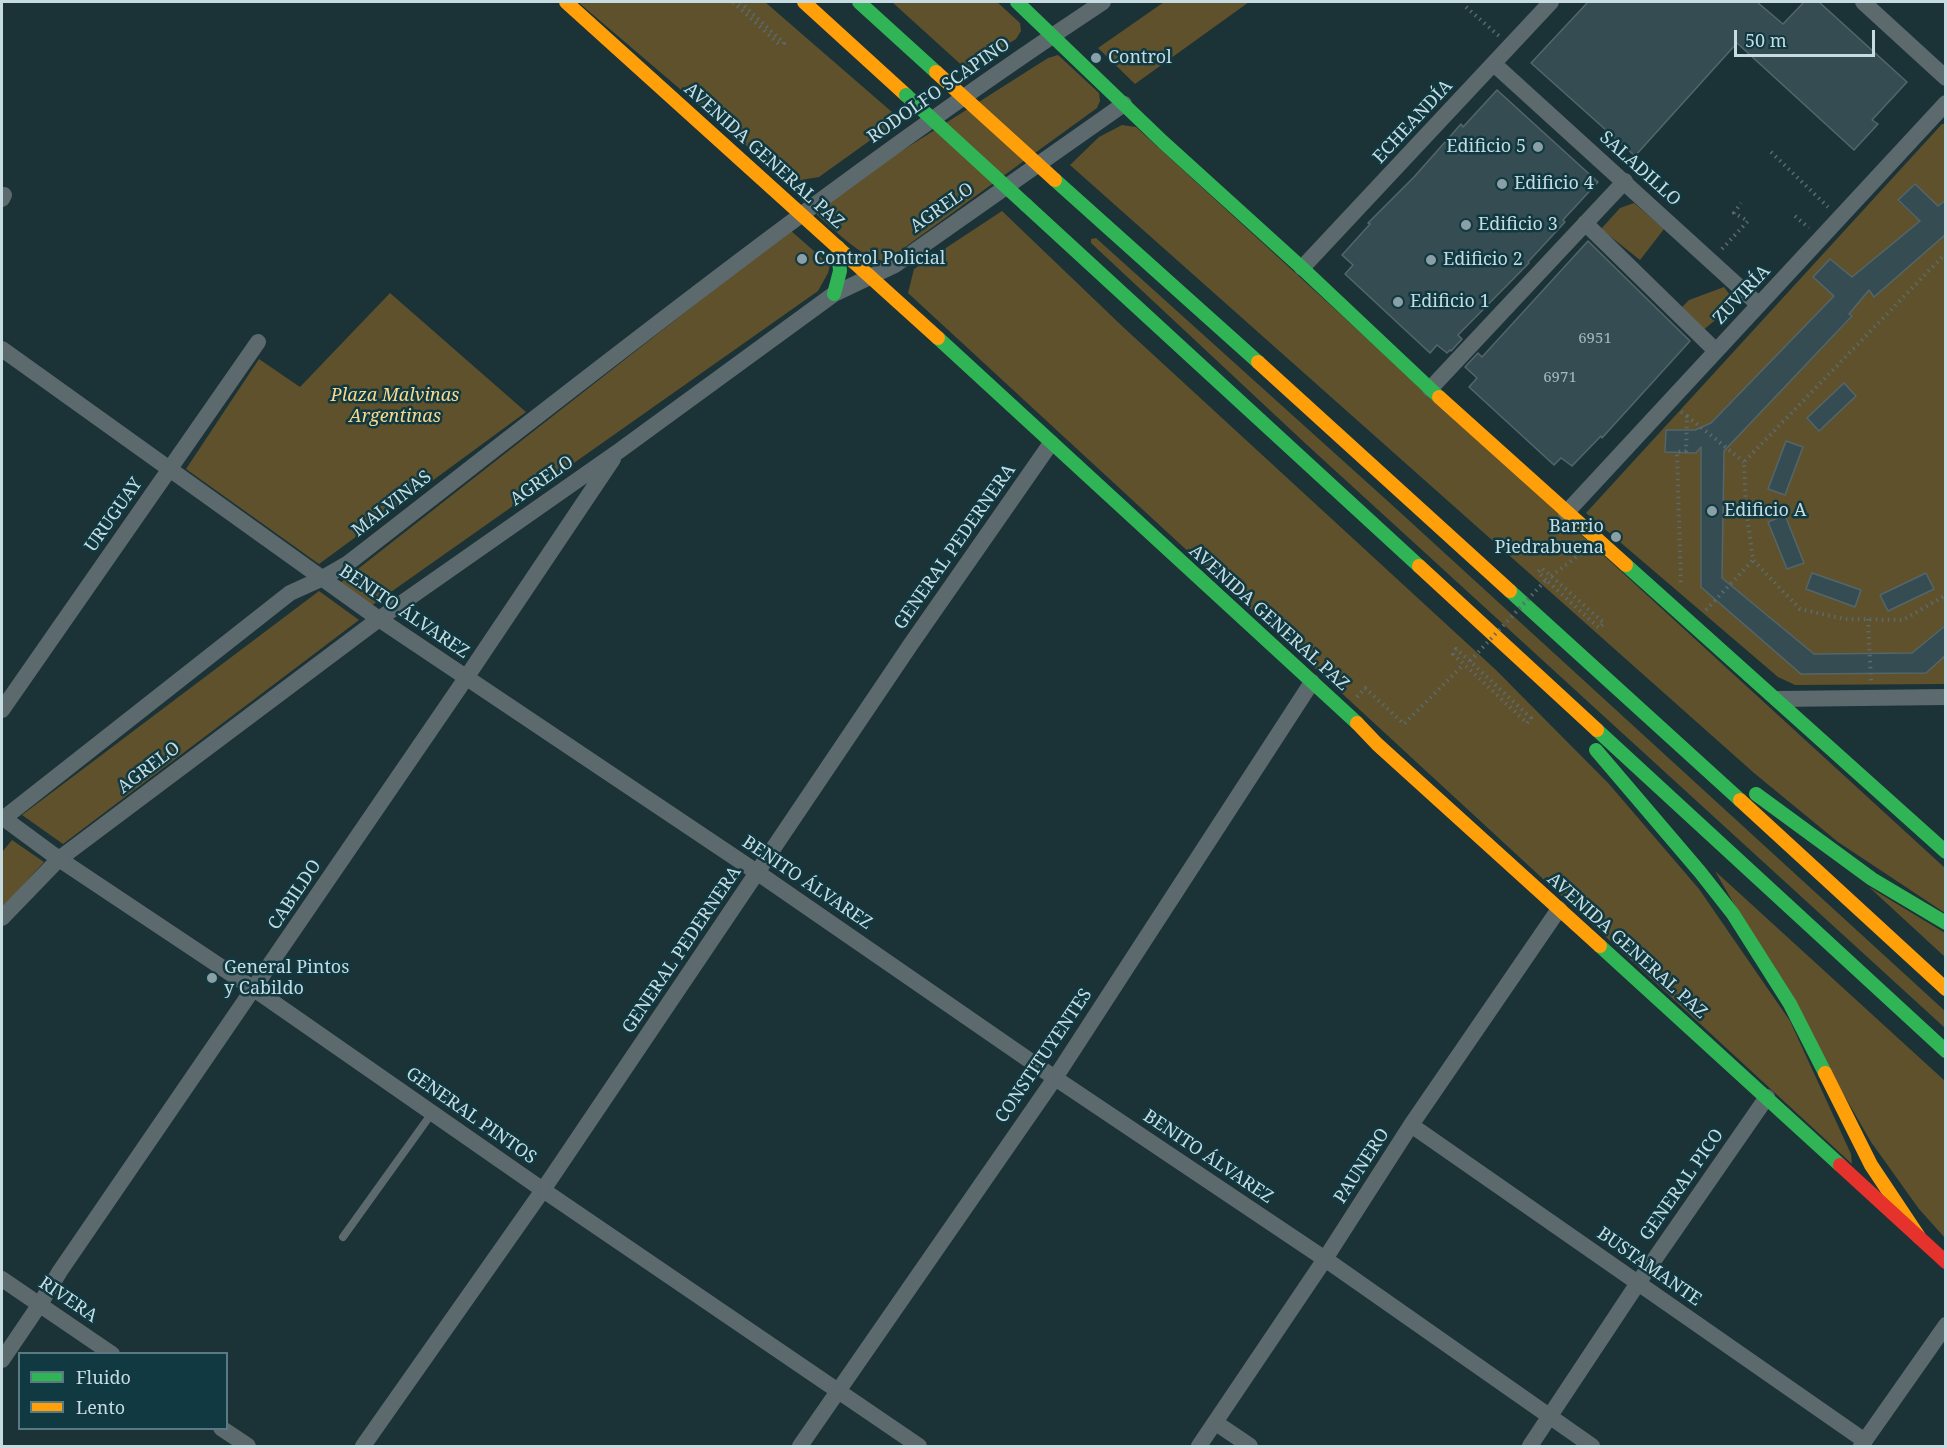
<!DOCTYPE html>
<meta charset="utf-8">
<style>
body{margin:0}
#map{position:relative;width:1947px;height:1448px;overflow:hidden;background:#1b3237;font-family:"Noto Serif",serif}
canvas{display:block}
.frame{position:absolute;inset:0;border:3px solid #c7dce1;pointer-events:none}
.legend{position:absolute;left:18px;top:1352px;width:210px;height:78px;box-sizing:border-box;background:#103942;border:2px solid #597a82;margin:0;padding:8px 10px;list-style:none;font-size:18px;color:#c7dce1}
.legend li{display:flex;align-items:center;gap:12px;height:30px}
.legend b{width:30px;border:2px solid #597a82}
.scale{position:absolute;left:1734px;top:30px;width:141px;height:27px;box-sizing:border-box;border:3px solid #c7dce1;border-top:0;padding-left:8px;font-size:18px;line-height:21px;white-space:nowrap;color:#c7dce1;-webkit-text-stroke:4px #103942;paint-order:stroke}
</style>
<div id="map">
<canvas width="1947" height="1448"></canvas>
<div class="frame"></div>
<ul class="legend">
<li><b style="height:8px;background:#30b455"></b>Fluido</li>
<li><b style="height:8px;background:#ff9f0a"></b>Lento</li>
</ul>
<div class="scale">50 m</div>
</div>
<script>
const g = document.querySelector('canvas').getContext('2d');
g.lineJoin = 'round';
function fill(path, color) { g.fillStyle = color; g.fill(path, 'evenodd'); }
function strokePath(path, color, width, dash) { g.strokeStyle = color; g.lineWidth = width; g.lineCap = dash ? 'butt' : 'round'; g.setLineDash(dash || []); g.stroke(path); }
function write(font, color, halo, rows, align = 'center') {
  g.font = font + ' "Noto Serif",serif'; g.lineWidth = 5; g.setLineDash([]); g.textBaseline = 'middle'; g.strokeStyle = halo; g.fillStyle = color; for (const [text, x, y, turn = 0] of rows) {
    g.save(); g.translate(x, y); g.rotate((+turn || 0) * Math.PI / 180); g.textAlign = isNaN(turn) ? turn : align; if (halo) g.strokeText(text, 0, 0); g.fillText(text, 0, 0); g.restore();
  }
}
const green = new Path2D(`
 M578 2H765L900 119 819 177 789 182Z
 M892 2H997L1020 23 1021 31 1016 39 967 70Z
 M1164 2H1249L1135 84 1098 48Z
 M1058 55 1099 93 1100 101 1097 108 886 261C864 261 834 229 817 215L816 209 823 201 1048 58Z
 M1942 124H1945V200L1937 208 1934 202 1914 184 1898 201 1916 218 1921 215 1928 216 1853 278 1850 276 1833 297 1712 422 1715 426 1697 430H1666L1665 452 1696 453 1702 446 1705 452H1701V587L1801 673 1945 655V684L1795 685 1778 677 1586 513Z
 M1122 125 1136 127 1945 868V913L1838 842 1754 773 1070 165 1099 137Z
 M1634 203 1664 229 1640 260 1601 229 1620 208Z
 M1002 211 1122 326 1496 670 1609 784 1699 889 1790 1021 1851 1154 1852 1164 908 293 914 269Z
 M790 230 830 265 828 273 818 291 371 606 340 583Z
 M1945 234V625L1912 653 1814 654 1722 578 1721 441 1732 442 1852 317 1845 310C1858 307 1860 300 1862 289L1866 287 1874 296Z
 M1096 238 1391 504 1945 1011V1028L1306 444 1091 243V239Z
 M1724 287 1736 303 1696 336 1675 314 1689 300Z
 M390 293 526 412 319 564 186 469 259 359 300 387Z
 M319 591 359 620 63 844 22 815Z
 M12 840 44 862 2 908V852Z
 M1715 871 1945 1081V1238L1919 1209 1871 1142Z
 M1869 887 1945 933V957Z`);
const building = new Path2D(`
 M1588 2H1757L1783 24 1804 2H1819L1907 82 1872 120 1878 124 1854 150 1737 43 1635 156 1531 63Z
 M1497 90 1598 182 1563 220 1565 222 1528 262 1529 263 1458 335 1462 339 1451 351 1450 350 1447 353 1437 345 1430 353 1345 274 1353 265 1342 255 1370 224 1368 223 1414 177 1461 124 1463 127Z
 M1915 184 1938 206 1946 200V234L1874 297 1869 290 1849 314 1852 316 1724 451 1722 578 1814 654 1912 653 1946 625V655L1926 673 1801 674 1701 587V447L1696 453 1665 452 1666 430H1695L1711 423 1834 296 1813 277 1830 259 1852 277 1920 221 1898 200Z
 M1588 241 1690 341 1602 438 1601 436 1572 466 1561 458 1554 465 1469 387 1477 378 1465 367 1478 353 1482 357Z
 M1844 383 1856 396 1819 431 1807 418Z
 M1786 441 1803 447 1785 495 1768 489Z
 M1785 515 1804 563 1787 569 1768 522Z
 M1812 573 1861 590 1855 607 1806 589Z
 M1926 573 1934 589 1888 611 1880 595Z`);
const path = new Path2D(`
 M733 2 781 46
 M740 2 784 43 781 46
 M1466 7 1499 36
 M1771 152 1828 207
 M1795 216 1809 228
 M1722 249 1748 221 1734 213 1741 203
 M1946 253 1744 462 1746 507 1753 560 1800 609 1844 619 1903 620 1946 595
 M1681 412 1687 416 1686 451 1677 452 1681 586
 M1687 416 1744 462
 M1551 576 1583 552
 M1546 580 1538 572 1542 568 1604 623
 M1706 610 1753 560
 M1868 619 1871 681
 M1470 661 1456 649 1453 654 1527 723
 M1357 697 1365 688 1404 724 1464 664`);
const lane = new Path2D(`
 M343 1237 432 1113`);
const street = new Path2D(`
 M1863 2 1946 78
 M1494 64 1759 305
 M2 199 4 195
 M1585 223 1716 351
 M1302 268 1551 2
 M2 349 379 619 758 873 1055 1078 1325 1259 1592 1446
 M1430 389 1625 181
 M1566 513 1946 103
 M1777 699 1946 697
 M2 710 258 342
 M2 817 59 859 254 989 543 1190 919 1446
 M4 818 290 593 321 579 347 564C595 372 841 175 1103 2
 M2 918 59 859 379 619 619 451 834 294 895 265 1124 104
 M1411 1125 1865 1441
 M2 1279 112 1354
 M2 1360 40 1304 60 1271 466 678 613 459
 M1216 1423 1250 1446
 M221 1428 248 1446
 M363 1446 543 1190 911 644 1051 443
 M800 1446 1055 1078 1312 682
 M1199 1446 1325 1259 1411 1125 1559 909
 M1530 1446 1638 1283 1767 1097
 M1861 1446 1946 1325`);
const fast = new Path2D(`
 M859 2 936 72
 M1017 2 1163 142 1302 268 1439 397
 M1055 180 1258 362
 M1026 205 1419 566
 M834 294 840 271 838 247
 M938 338 1357 723
 M1626 565 1946 852
 M1510 591 1740 800
 M1597 730 1946 1051
 M1596 750 1700 872 1733 914 1790 1004 1825 1073
 M1756 794 1872 879 1946 923
 M1600 946 1840 1165`);
const slow = new Path2D(`
 M566 2 938 338
 M804 2 906 95
 M1258 362 1510 591
 M1439 397 1626 565
 M1419 566 1597 730
 M1357 723 1377 744 1600 946
 M1740 800 1946 989
 M1825 1073 1871 1165 1919 1237`);
const jam = new Path2D(`
 M1840 1165 1946 1262`);
const pathBridge = new Path2D(`
 M1527 723 1531 718 1470 661 1546 580 1599 628 1604 623`);
const fastBridge = new Path2D(`
 M906 95 1026 205`);
const slowBridge = new Path2D(`
 M936 72 1055 180`);
const markers = [
 [1096,58,6,"#8ba0a6"],
 [1538,147,6,"#8ba0a6"],
 [1502,184,6,"#8ba0a6"],
 [1466,225,6,"#8ba0a6"],
 [802,259,6,"#8ba0a6"],
 [1431,260,6,"#8ba0a6"],
 [1398,302,6,"#8ba0a6"],
 [1712,511,6,"#8ba0a6"],
 [1616,537,6,"#8ba0a6"],
 [212,978,6,"#8ba0a6"]
];
const numberNames = [
 ["6951",1595,339],
 ["6971",1560,378]
];
const poiNames = [
 ["Control",1108,58],
 ["Edificio 5",1526,147,"right"],
 ["Edificio 4",1514,184],
 ["Edificio 3",1478,225],
 ["Control Policial",814,259],
 ["Edificio 2",1443,260],
 ["Edificio 1",1410,302],
 ["Edificio A",1724,511],
 ["Barrio",1604,527,"right"],
 ["Piedrabuena",1604,548,"right"],
 ["General Pintos",224,968],
 ["y Cabildo",224,989]
];
const streetNames = [
 ["RODOLFO SCAPINO",939,91,-35],
 ["ECHEANDÍA",1413,122,-47],
 ["AVENIDA GENERAL PAZ",764,156,42],
 ["SALADILLO",1640,169,42],
 ["AGRELO",942,208,-35],
 ["ZUVIRÍA",1742,295,-47],
 ["AGRELO",542,481,-35],
 ["MALVINAS",392,504,-38],
 ["URUGUAY",114,515,-55],
 ["GENERAL PEDERNERA",955,547,-55],
 ["BENITO ÁLVAREZ",404,612,34],
 ["AVENIDA GENERAL PAZ",1269,618,42],
 ["AGRELO",149,768,-37],
 ["BENITO ÁLVAREZ",807,883,34],
 ["CABILDO",295,895,-56],
 ["AVENIDA GENERAL PAZ",1627,946,42],
 ["GENERAL PEDERNERA",682,950,-56],
 ["CONSTITUYENTES",1044,1056,-56],
 ["GENERAL PINTOS",471,1116,35],
 ["BENITO ÁLVAREZ",1208,1157,34],
 ["PAUNERO",1362,1166,-57],
 ["GENERAL PICO",1682,1185,-55],
 ["BUSTAMANTE",1649,1267,35],
 ["RIVERA",68,1300,34]
];
const parkNames = [
 ["Plaza Malvinas",395,396],
 ["Argentinas",395,417]
];
fill(green, '#5f512c');
fill(building, '#354d52');
strokePath(building, '#54666a', 1.5);
strokePath(path, '#5c6a6d', 4, [1.5, 4.5]);
strokePath(lane, '#5c696d', 8);
strokePath(street, '#5c696d', 16);
strokePath(fast, '#30b455', 14);
strokePath(slow, '#ff9f0a', 14);
strokePath(jam, '#e5322d', 14);
strokePath(pathBridge, '#5c6a6d', 4, [1.5, 4.5]);
strokePath(fastBridge, '#30b455', 14);
strokePath(slowBridge, '#ff9f0a', 14);
for (const [x, y, r, color] of markers) { const dot = new Path2D(); dot.arc(x, y, r, 0, 2 * Math.PI); g.fillStyle = color; g.fill(dot); strokePath(dot, '#103942', 2); }
write('15px', '#a2b8bd', null, numberNames);
write('18px', '#c7dce1', '#103942', poiNames, 'left');
write('18px', '#c7dce1', '#103942', streetNames);
write('italic 18px', '#fbd98c', '#103942', parkNames);
</script>
